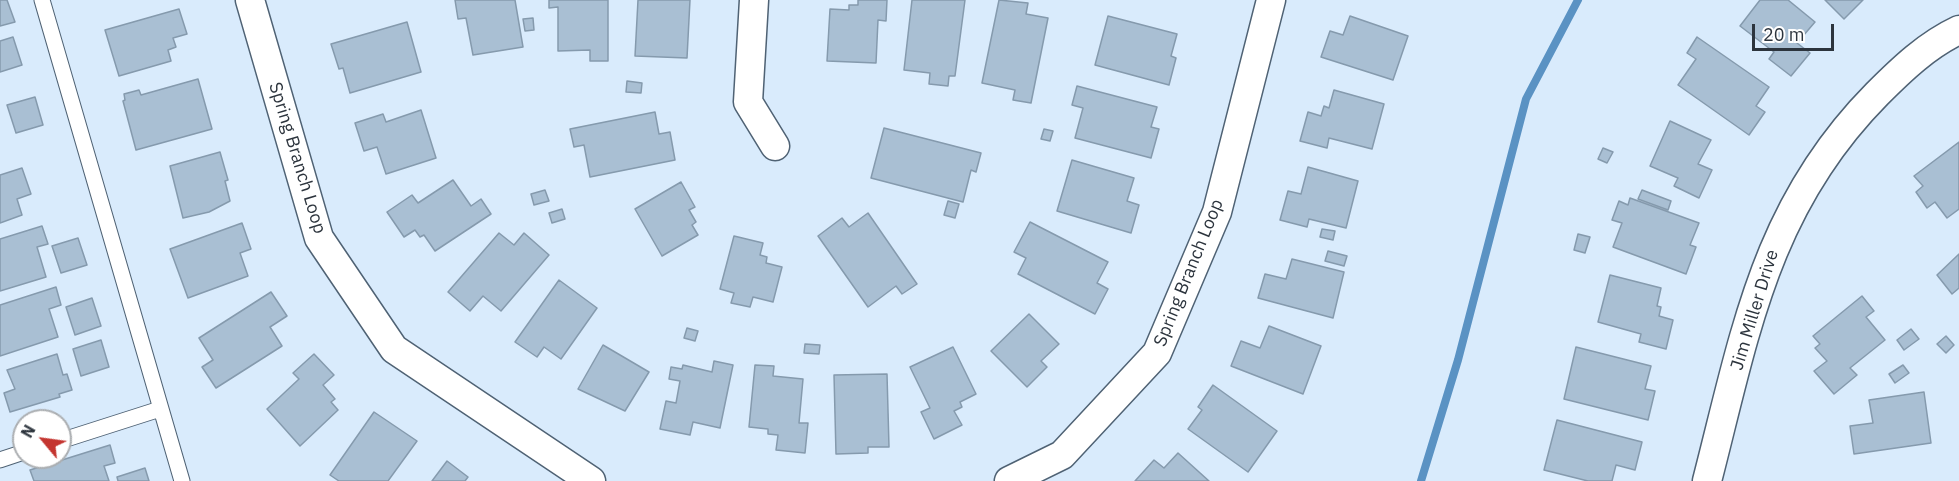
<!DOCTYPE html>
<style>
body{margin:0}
#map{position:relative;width:1959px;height:481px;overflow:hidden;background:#d9ebfc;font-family:"IBM Plex Sans",sans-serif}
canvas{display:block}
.north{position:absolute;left:12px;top:409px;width:60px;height:60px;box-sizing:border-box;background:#fff;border:2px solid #abaeb1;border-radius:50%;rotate:299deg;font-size:16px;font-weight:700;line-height:24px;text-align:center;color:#2c343d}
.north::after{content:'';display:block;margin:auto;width:21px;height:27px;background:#c43530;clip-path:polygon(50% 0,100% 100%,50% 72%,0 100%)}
.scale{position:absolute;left:1752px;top:24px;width:82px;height:27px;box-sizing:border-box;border:3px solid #2c343d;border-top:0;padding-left:8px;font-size:18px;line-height:21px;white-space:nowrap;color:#2c343d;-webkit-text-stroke:4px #fff;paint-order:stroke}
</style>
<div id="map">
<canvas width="1959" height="481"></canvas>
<div class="north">N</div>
<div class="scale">20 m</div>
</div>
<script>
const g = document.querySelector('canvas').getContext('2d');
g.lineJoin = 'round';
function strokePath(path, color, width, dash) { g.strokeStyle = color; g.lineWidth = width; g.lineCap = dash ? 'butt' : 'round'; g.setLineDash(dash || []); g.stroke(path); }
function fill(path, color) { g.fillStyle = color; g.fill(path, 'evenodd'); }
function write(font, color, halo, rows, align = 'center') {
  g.font = font + ' "IBM Plex Sans",sans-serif'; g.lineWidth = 4.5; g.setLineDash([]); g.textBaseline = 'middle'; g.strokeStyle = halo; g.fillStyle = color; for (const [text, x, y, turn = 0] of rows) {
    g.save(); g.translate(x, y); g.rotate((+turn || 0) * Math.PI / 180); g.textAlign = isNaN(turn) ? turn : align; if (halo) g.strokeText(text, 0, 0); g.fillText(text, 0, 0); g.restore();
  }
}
const stream = new Path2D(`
 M1421 481 1458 360 1526 99 1578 0`);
const building = new Path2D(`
 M0 0H7L15 22 0 26Z
 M455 0H515L523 47 473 55 466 18 458 19Z
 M549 0H608V61H590V50L558 51V7L549 8Z
 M638 0H690L687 58 635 56Z
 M858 0H887L886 21 878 20 876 63 827 61 830 9 849 10V5H858Z
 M912 0H965L955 76H949L948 86 929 84 930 73 904 70Z
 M999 0 1028 3 1026 14 1048 18 1031 103 1013 100 1015 90 982 83Z
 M1760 0H1788L1815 22 1797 43 1810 53 1791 76 1769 59 1774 52 1740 26Z
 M1825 0H1863L1844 19Z
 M179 9 187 34 173 38 176 47 168 50 171 61 119 76 105 30Z
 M1108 16 1177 34 1171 56 1176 58 1169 85 1095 65Z
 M1350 16 1408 36 1393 80 1321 57 1330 31 1343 35Z
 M533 18 534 30 525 31 523 19Z
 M407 22 421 72 350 93 343 68 339 69 331 44Z
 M13 37 22 65 0 72V41Z
 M1697 37 1769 87 1756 106 1765 112 1749 135 1678 85 1696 59 1687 53Z
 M198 79 212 129 136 150 123 101 125 100 124 94 139 90 141 95Z
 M627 81 642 83 641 93 626 92Z
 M1077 86 1157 107 1151 127 1159 129 1151 158 1075 138 1083 108 1072 105Z
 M1334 90 1384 104 1372 149 1329 138 1327 148 1300 141 1308 112 1321 116 1324 106 1329 108Z
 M35 97 43 125 16 133 7 105Z
 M421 110 436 158 386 174 377 147 364 151 355 123 383 114 386 122Z
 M655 112 659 134 670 132 675 160 590 177 584 145 574 147 570 129Z
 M1670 121 1711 140 1698 164 1712 170 1699 198 1674 186 1678 178 1650 166Z
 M884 128 981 153 976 172 971 170 963 202 871 178Z
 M1044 129 1053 131 1050 141 1041 139Z
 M1959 142V209L1947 218 1935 202 1927 208 1916 192 1923 186 1914 176Z
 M1603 148 1613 152 1607 163 1598 159Z
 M220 152 228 180 225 181 230 201 209 212 183 218 170 166Z
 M1072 160 1134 178 1127 201 1139 205 1131 233 1057 211Z
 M1308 167 1358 181 1346 228 1309 219 1307 227 1280 220 1288 191 1301 194Z
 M22 168 31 194 17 199 22 215 0 223V175Z
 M453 180 471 206 481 199 491 214 435 251 424 235 420 237 415 230 404 237 387 212 412 195 418 203Z
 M681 182 695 207 689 210 696 222 692 225 698 235 662 256 635 209Z
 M545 190 549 201 534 205 531 194Z
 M1642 190 1671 201 1668 210 1638 199Z
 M1630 198 1699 223 1690 245 1696 247 1686 274 1613 247 1622 223 1612 220 1619 201 1628 205Z
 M948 201 959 204 955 218 944 215Z
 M562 209 565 219 552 223 549 213Z
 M868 213 917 284 902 294 896 286 868 307 818 236 842 218 849 227Z
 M1030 222 1108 262 1097 283 1108 289 1095 314 1018 274 1026 258 1014 252Z
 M242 223 251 249 240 253 248 276 188 298 170 249Z
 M42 226 48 244 37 247 46 277 0 291V239Z
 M1322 229 1335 231 1333 240 1320 237Z
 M499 233 514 245 524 233 549 255 501 311 483 296 470 311 448 292Z
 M1578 234 1590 237 1585 253 1574 250Z
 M734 236 763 243 760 255 767 257 766 263 782 267 773 302 753 297 750 307 731 303 734 293 720 289Z
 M78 238 87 265 61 273 52 246Z
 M1328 251 1347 256 1344 266 1325 261Z
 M1959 254V288L1952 294 1937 275Z
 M1292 259 1344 272 1333 318 1258 298 1265 274 1286 279Z
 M1610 275 1661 288 1657 306 1661 307 1659 316 1673 320 1666 349 1639 342 1641 334 1598 322Z
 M559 280 597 308 561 359 544 347 537 357 515 342Z
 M56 287 61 305 49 309 58 337 0 356V305Z
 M271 292 287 316 270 327 282 346 216 388 202 367 213 360 199 338Z
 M1862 296 1874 311 1866 317 1885 340 1850 368 1857 375 1834 394 1814 371 1827 361 1815 348 1820 344 1813 336Z
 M92 298 101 326 75 335 66 307Z
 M1029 314 1059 344 1041 361 1047 367 1027 387 991 351Z
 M1269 326 1321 346 1303 394 1231 366 1241 341 1260 348Z
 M687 328 698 331 695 341 684 338Z
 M1911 329 1919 339 1904 350 1897 340Z
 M1946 336 1954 345 1946 353 1937 344Z
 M101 340 109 367 81 376 73 349Z
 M805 344 820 345 819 354 804 353Z
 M603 345 649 372 625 411 578 389Z
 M953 347 976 394 960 402 962 407 954 411 962 425 934 439 921 412 930 408 910 367Z
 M1576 347 1651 366 1645 389 1655 391 1648 420 1564 399Z
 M57 354 63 375 67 374 72 390 59 394 60 397 10 412 4 393 15 389 7 370Z
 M314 354 334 375 323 385 335 399 331 402 338 410 300 446 267 409 299 379 293 373Z
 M714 361 733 365 720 428 693 422 690 435 660 429 666 401 676 403 680 381 669 379 671 367 682 369 683 365 712 372Z
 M755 365 774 366 773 376 803 379 799 423H808L805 453 776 450 778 435 768 434V429L749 427Z
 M1903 365 1909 373 1895 383 1889 374Z
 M887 374 889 447H868V453L836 454 834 375Z
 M1213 385 1277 431 1248 472 1188 429 1202 410 1198 407Z
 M1924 392 1931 443 1854 454 1850 426 1873 423 1869 400Z
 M374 412 417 441 388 481H339L330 475Z
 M1557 420 1642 442 1635 470 1616 465 1612 481H1588L1544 470Z
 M110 445 115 463 104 466 109 481H34L30 470Z
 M1178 453 1209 481H1135L1154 460 1164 468Z
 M447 461 468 477 465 481H432Z
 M145 468 149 481H118L117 477Z`);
const service = new Path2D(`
 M42 0 182 481
 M60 441 160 409
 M0 460 24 452`);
const minor = new Path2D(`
 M250 0 319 238 394 349 591 481
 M754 0 748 102 775 146
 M1009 481 1062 455 1157 353 1217 212 1271 0
 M1707 481C1745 334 1765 207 1877 94 1902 69 1927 45 1959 30`);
const streetNames = [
 ["Spring Branch Loop",297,158,73],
 ["Spring Branch Loop",1189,273,-68],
 ["Jim Miller Drive",1755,310,-73]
];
strokePath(stream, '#5a92c3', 8);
fill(building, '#a9bfd3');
strokePath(building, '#859aad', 1.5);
strokePath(service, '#4f6274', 17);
strokePath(minor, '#4f6274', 31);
strokePath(service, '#fff', 15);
strokePath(minor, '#fff', 28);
write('18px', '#2c343d', '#fff', streetNames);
</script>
